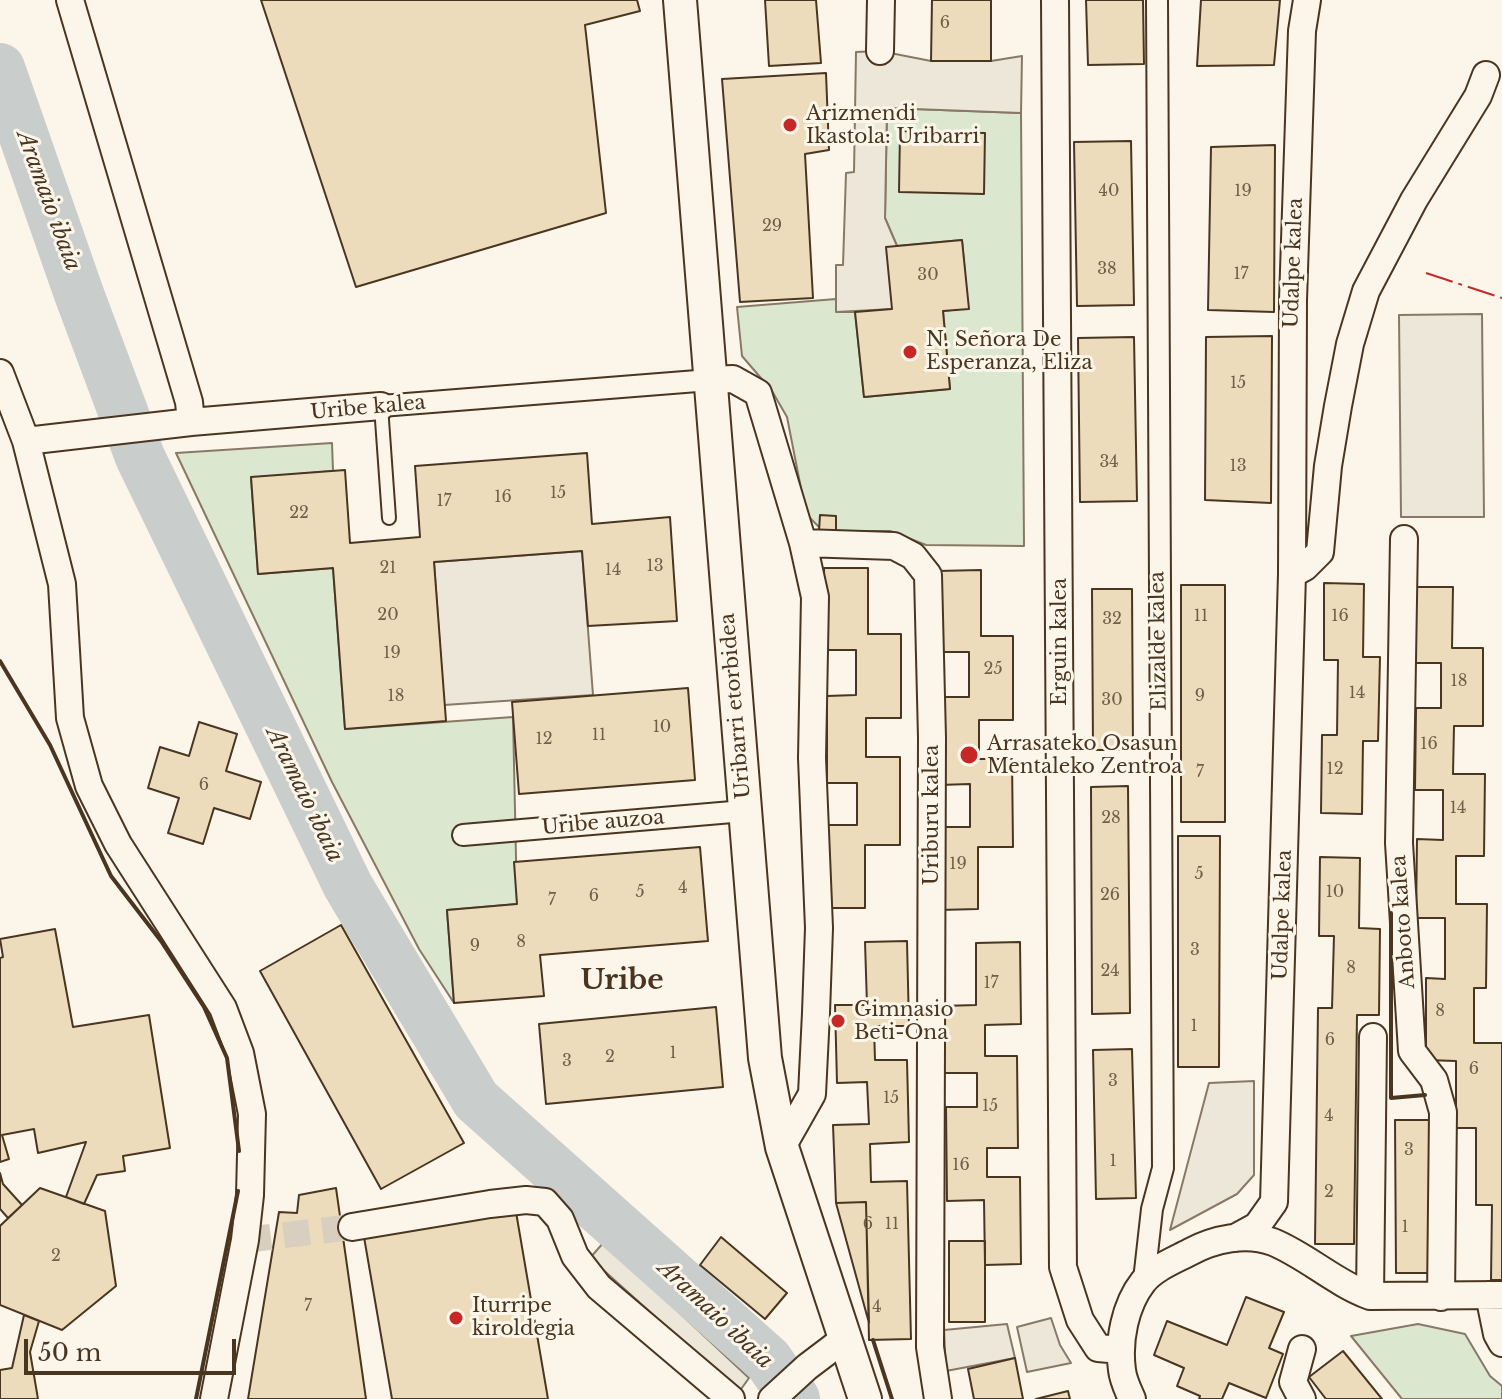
<!DOCTYPE html>
<meta charset="utf-8">
<style>
body{margin:0}
#map{position:relative;width:1502px;height:1399px;overflow:hidden;background:#fbf6e9;font-family:"Libre Baskerville",serif}
canvas{display:block}
.scale{position:absolute;left:24px;top:1339px;width:212px;height:36px;box-sizing:border-box;border:4px solid #4a3520;border-top:0;padding-left:10px;font-size:24px;line-height:28px;white-space:nowrap;color:#4a3520;-webkit-text-stroke:6px #fbf6e9;paint-order:stroke}
</style>
<div id="map">
<canvas width="1502" height="1399"></canvas>
<div class="scale">50 m</div>
</div>
<script>
const g = document.querySelector('canvas').getContext('2d');
g.lineJoin = 'round';
function fill(path, color) { g.fillStyle = color; g.fill(path, 'evenodd'); }
function strokePath(path, color, width, dash) { g.strokeStyle = color; g.lineWidth = width; g.lineCap = dash ? 'butt' : 'round'; g.setLineDash(dash || []); g.stroke(path); }
function write(font, color, halo, rows, align = 'center') {
  g.font = font + ' "Libre Baskerville",serif'; g.lineWidth = 6; g.setLineDash([]); g.textBaseline = 'middle'; g.strokeStyle = halo; g.fillStyle = color; for (const [text, x, y, turn = 0] of rows) {
    g.save(); g.translate(x, y); g.rotate((+turn || 0) * Math.PI / 180); g.textAlign = isNaN(turn) ? turn : align; if (halo) g.strokeText(text, 0, 0); g.fillText(text, 0, 0); g.restore();
  }
}
const green = new Path2D(`
 M887 108 1021 113 1024 546 926 545 890 531H823L806 514 787 417 772 391 742 356 737 307 836 299 837 312H855L864 397 950 389 943 311 968 308 962 240 897 246 885 218Z
 M332 443 333 471 251 478 258 574 333 568 345 729 513 717 517 904 447 910 454 1003 419 949 332 782 176 453Z
 M1418 1324 1465 1334 1490 1376 1502 1386V1399H1402L1351 1336Z`);
const parking = new Path2D(`
 M880 51 931 61H991L1022 56 1021 113 887 108 885 218 897 246 892 309 836 312V265H843L846 173 854 172 856 52Z
 M1482 314 1484 517H1401L1399 315Z
 M582 551 593 695 444 705 434 562Z
 M1254 1081V1175L1237 1194 1170 1230 1209 1083Z
 M604 1242 749 1378 739 1392 590 1258Z
 M1051 1318 1060 1345 1071 1363 1027 1372 1017 1327Z
 M1007 1324 1015 1358 946 1371 944 1330Z`);
const river = new Path2D(`
 M0 68 79 294 140 457 348 886 476 1100 768 1360 795 1399`);
const building = new Path2D(`
 M261 0H637L640 11 585 25 606 213 356 287Z
 M765 0H816L821 63 769 66Z
 M932 0H991V61H931Z
 M1086 0H1143L1144 64 1088 65Z
 M1201 0H1280L1274 65 1197 66Z
 M826 73 829 150 805 154 813 298 740 302 722 79Z
 M900 131 985 133 984 194 899 192Z
 M1131 141 1134 305 1077 306 1074 142Z
 M1275 145 1274 312 1208 310 1211 147Z
 M962 240 969 309 943 311 950 389 864 397 855 312 892 309 886 247Z
 M1272 336 1271 503 1205 500 1206 337Z
 M1134 337 1137 501 1080 502 1078 338Z
 M587 453 592 524 670 517 677 621 588 626 582 551 434 562 446 721 345 729 333 568 258 574 251 477 345 470 350 543 420 537 415 466Z
 M820 515 836 516V531H819Z
 M824 568H868V634H901V718H866V757H900V845H865V908H827V825H857V783H827V696L856 695V650H825Z
 M981 570V636H1013V720H979V759H1012L1013 847H978V909L939 910V827H970V784L939 785V697H969V652H937V571Z
 M1324 583 1364 584 1363 657H1380L1378 741H1363L1362 814 1321 813 1322 735H1337L1338 660H1324Z
 M1181 585H1225V822H1181Z
 M1414 587H1453L1452 648H1483V726H1454L1453 774H1485L1484 856H1456V904H1487L1486 988H1474V1043H1502V1280H1491L1492 1205H1476V1128H1456V1061L1426 1060V978L1445 979V918H1416L1417 839 1443 840V790H1415L1416 708H1441V663H1413Z
 M1092 589H1132L1133 750H1093Z
 M688 688 695 780 519 794 512 702Z
 M199 722 237 734 226 771 261 782 250 819 214 808 203 844 168 833 179 798 148 788 160 747 189 756Z
 M1128 786 1130 1013 1092 1014 1091 787Z
 M1178 836H1220L1219 1067H1178Z
 M700 847 708 941 540 955 544 996 454 1003 447 910 517 904 514 862Z
 M1320 857 1360 858 1359 928 1380 929 1379 1015H1357L1354 1244H1315L1318 1008H1332L1334 936H1319Z
 M341 925 464 1143 381 1189 260 971Z
 M55 929 73 1027 149 1015 170 1148 123 1156 125 1171 97 1175 84 1204 66 1197 86 1142 38 1153 34 1129 2 1135 9 1159 0 1162V958L3 957 0 939Z
 M907 941 909 1026H874L875 1060H907L909 1142 870 1144 871 1182 907 1181 911 1339 869 1340 866 1202 836 1203 833 1125 869 1124 867 1082 837 1083 835 1005H867L865 942Z
 M1020 942 1021 1024 985 1025V1056H1017L1018 1148H987V1177H1020L1021 1264 985 1265 984 1200 947 1201 946 1107H977V1073H944L943 1006 976 1005V943Z
 M716 1007 723 1087 546 1104 539 1024Z
 M1132 1049 1136 1198 1096 1199 1093 1050Z
 M1395 1120H1435V1273H1396Z
 M0 1173 3 1184 22 1205 8 1218 0 1209Z
 M40 1188 105 1211 116 1286 62 1330 0 1305V1226Z
 M336 1188 366 1399H248L279 1212 297 1213 299 1195Z
 M866 1202 869 1323 836 1203Z
 M516 1212 548 1399H392L364 1237Z
 M721 1237 787 1293 765 1319 700 1265Z
 M949 1241H985V1322H949Z
 M1246 1297 1284 1312 1269 1348 1283 1354 1266 1398 1229 1383 1222 1399H1199L1200 1396 1177 1386 1184 1368 1154 1355 1167 1321 1227 1345Z
 M24 1315 39 1321 30 1352 38 1399H0V1370L12 1368Z
 M1343 1351 1382 1399H1326L1309 1377Z
 M1015 1358 1023 1399H974L968 1369Z
 M1068 1391 1070 1399H1036Z`);
const minorTunnel = new Path2D(`
 M245 1240 352 1227`);
const service = new Path2D(`
 M381 406 389 518`);
const pedestrian = new Path2D(`
 M381 406 710 380
 M463 835 744 811
 M1144 1280 1152 1209 1163 1168 1157 0`);
const minor = new Path2D(`
 M70 0 189 402 191 422
 M1055 0 1063 1267 1080 1320 1098 1348 1121 1350
 M880 51 881 0
 M0 373 26 441 62 584 70 718 89 786 118 844 223 1008 240 1053 252 1114 250 1195 245 1240 214 1399
 M710 380 733 379 758 393 803 543 894 546 913 556 928 575 932 738 930 1347 938 1399
 M26 441 191 422 381 406
 M1404 539 1399 843 1412 1051 1434 1080 1443 1112 1441 1297
 M1292 574 1305 567 1320 552 1328 466 1338 406 1350 344 1366 291 1414 200 1478 96 1486 75
 M782 1147 812 1094 816 1013 819 928 812 758 815 597 803 543
 M352 1227 490 1204 526 1200 545 1202 560 1219 575 1256 599 1287 731 1399
 M1235 1238 1257 1226 1274 1202 1292 574 1293 300 1302 31 1307 0
 M1489 1295 1497 1334 1502 1343
 M1370 1296 1373 1037
 M1302 1349 1293 1382 1302 1399
 M772 1399 807 1367 844 1339
 M1132 1399C1128 1390 1123 1380 1122 1370 1118 1341 1125 1305 1143 1282 1154 1268 1175 1260 1190 1252 1214 1239 1246 1232 1273 1242 1307 1256 1335 1283 1370 1296L1502 1295`);
const tertiary = new Path2D(`
 M680 0 765 1058 782 1147 865 1399`);
const wall = new Path2D(`
 M0 661 50 745 111 876 161 941 204 1007 227 1058 239 1151
 M1391 913V1098L1425 1095
 M873 1340 892 1399
 M196 1399 238 1191`);
const power = new Path2D(`
 M1426 273 1502 298`);
const markers = [
 [790,125,8,"#c62828"],
 [910,352,8,"#c62828"],
 [969,755,10,"#c62828"],
 [838,1021,8,"#c62828"],
 [456,1318,8,"#c62828"]
];
const numberNames = [
 ["6",945,23],
 ["40",1109,191],
 ["19",1243,191],
 ["29",772,226],
 ["38",1107,269],
 ["17",1241,274],
 ["30",928,275],
 ["15",1238,383],
 ["34",1109,462],
 ["13",1238,466],
 ["15",558,493],
 ["16",503,497],
 ["17",444,501],
 ["22",299,513],
 ["13",655,566],
 ["21",388,568],
 ["14",613,570],
 ["20",388,615],
 ["11",1201,616],
 ["16",1340,616],
 ["32",1112,619],
 ["19",392,653],
 ["25",993,669],
 ["18",1459,681],
 ["14",1357,693],
 ["18",396,696],
 ["9",1200,696],
 ["30",1112,700],
 ["10",662,727],
 ["11",599,735],
 ["12",544,739],
 ["16",1429,744],
 ["12",1335,769],
 ["7",1200,772],
 ["6",204,785],
 ["14",1458,808],
 ["28",1111,818],
 ["19",958,864],
 ["5",1199,874],
 ["4",683,888],
 ["5",640,892],
 ["10",1335,892],
 ["26",1110,895],
 ["6",594,896],
 ["7",552,900],
 ["8",521,942],
 ["9",475,946],
 ["3",1195,950],
 ["8",1351,968],
 ["24",1110,971],
 ["17",991,983],
 ["8",1440,1011],
 ["1",1194,1026],
 ["6",1330,1040],
 ["1",673,1053],
 ["2",610,1057],
 ["3",567,1061],
 ["6",1474,1069],
 ["3",1113,1081],
 ["15",891,1098],
 ["15",990,1106],
 ["4",1329,1116],
 ["3",1409,1150],
 ["1",1113,1161],
 ["16",961,1165],
 ["2",1329,1192],
 ["6",868,1224],
 ["11",892,1224],
 ["1",1405,1227],
 ["2",56,1256],
 ["7",308,1306],
 ["4",877,1307]
];
const poiNames = [
 ["Arizmendi",806,114],
 ["Ikastola: Uribarri",806,137],
 ["N. Señora De",926,340],
 ["Esperanza, Eliza",926,363],
 ["Arrasateko Osasun",987,744],
 ["Mentaleko Zentroa",987,767],
 ["Gimnasio",854,1010],
 ["Beti-Ona",854,1033],
 ["Iturripe",472,1306],
 ["kiroldegia",472,1329]
];
const streetNames = [
 ["Udalpe kalea",1294,263,-88],
 ["Uribe kalea",368,408,-5],
 ["Elizalde kalea",1159,641,-91],
 ["Erguin kalea",1060,642,-90],
 ["Uribarri etorbidea",736,706,-95],
 ["Uriburu kalea",932,815,-90],
 ["Uribe auzoa",603,823,-5],
 ["Udalpe kalea",1283,915,-88],
 ["Anboto kalea",1404,922,-94]
];
const waterNames = [
 ["Aramaio ibaia",48,201,70],
 ["Aramaio ibaia",304,795,64],
 ["Aramaio ibaia",715,1315,43]
];
const districtNames = [
 ["Uribe",622,981]
];
fill(green, '#dce7d0');
strokePath(green, '#887966', 2);
fill(parking, '#ede7d9');
strokePath(parking, '#887966', 2);
strokePath(river, '#c9cecd', 50);
fill(building, '#ecdcbc');
strokePath(building, '#4a3520', 2);
strokePath(minorTunnel, '#d8cfc1', 26, [26, 13]);
strokePath(service, '#4a3520', 16);
strokePath(pedestrian, '#4a3520', 24);
strokePath(minor, '#4a3520', 30);
strokePath(tertiary, '#4a3520', 36);
strokePath(service, '#fbf6e9', 12);
strokePath(pedestrian, '#fbf6e9', 20);
strokePath(minor, '#fbf6e9', 26);
strokePath(tertiary, '#fbf6e9', 32);
strokePath(wall, '#4a3520', 4);
strokePath(power, '#c62828', 2, [28, 6, 4, 6]);
for (const [x, y, r, color] of markers) { const dot = new Path2D(); dot.arc(x, y, r, 0, 2 * Math.PI); g.fillStyle = color; g.fill(dot); strokePath(dot, '#fbf6e9', 3); }
write('16px', '#725f47', null, numberNames);
write('20px', '#4a3520', '#fbf6e9', poiNames, 'left');
write('20px', '#4a3520', '#fbf6e9', streetNames);
write('italic 22px', '#4a3520', '#fbf6e9', waterNames);
write('bold 28px', '#4a3520', '#fbf6e9', districtNames);
</script>
